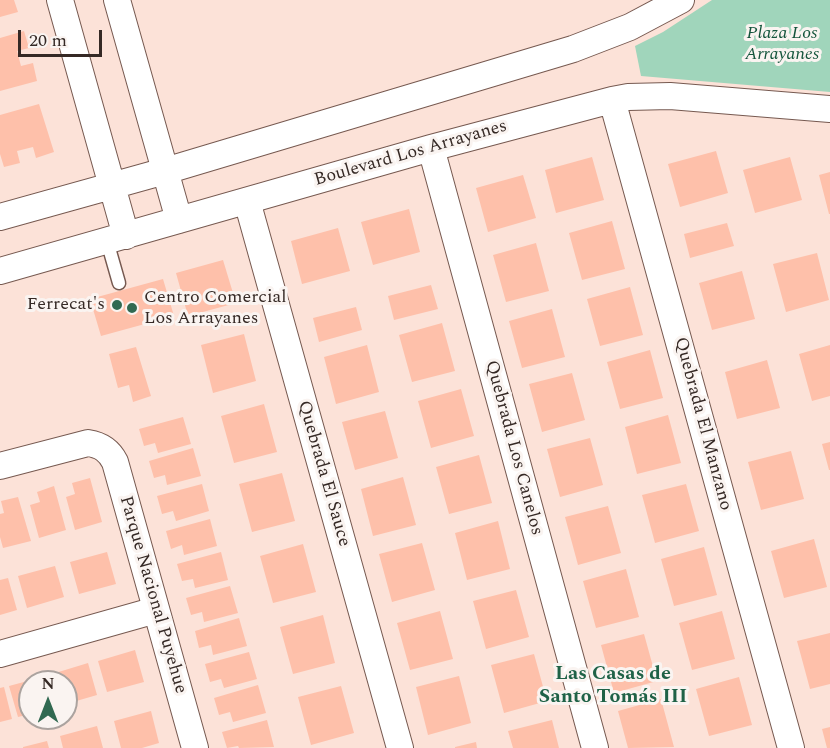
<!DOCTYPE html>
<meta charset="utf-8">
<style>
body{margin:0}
#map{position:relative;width:830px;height:748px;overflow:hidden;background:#fce2d8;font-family:Spectral,serif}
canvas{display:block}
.north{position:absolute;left:18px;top:670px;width:60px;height:60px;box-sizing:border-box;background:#faf4f1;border:2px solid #aba39f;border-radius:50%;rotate:0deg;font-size:16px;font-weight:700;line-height:24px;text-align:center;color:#352925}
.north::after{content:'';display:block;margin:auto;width:21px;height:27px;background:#316951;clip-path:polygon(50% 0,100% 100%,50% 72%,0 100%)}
.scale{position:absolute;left:18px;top:30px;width:84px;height:27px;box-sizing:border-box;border:3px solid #352925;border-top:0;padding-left:8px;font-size:18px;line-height:21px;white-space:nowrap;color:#352925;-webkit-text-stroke:4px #faf4f1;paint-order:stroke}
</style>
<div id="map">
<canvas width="830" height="748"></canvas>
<div class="north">N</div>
<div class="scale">20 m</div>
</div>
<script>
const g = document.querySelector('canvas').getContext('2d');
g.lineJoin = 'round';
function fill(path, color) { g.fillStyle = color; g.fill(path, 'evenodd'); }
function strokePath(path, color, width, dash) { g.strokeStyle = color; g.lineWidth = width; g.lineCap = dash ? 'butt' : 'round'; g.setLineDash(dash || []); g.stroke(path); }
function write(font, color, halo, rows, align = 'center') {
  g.font = font + ' Spectral,serif'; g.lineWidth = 6; g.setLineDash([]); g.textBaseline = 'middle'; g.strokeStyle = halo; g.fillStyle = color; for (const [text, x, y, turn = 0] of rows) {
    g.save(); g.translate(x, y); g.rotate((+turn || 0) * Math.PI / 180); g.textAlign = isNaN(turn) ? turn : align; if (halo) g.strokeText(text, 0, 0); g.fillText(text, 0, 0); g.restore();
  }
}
const green = new Path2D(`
 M712 0H830V92L641 76 635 46 663 32Z`);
const building = new Path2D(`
 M0 0H14L18 12 0 17Z
 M24 31 29 48 17 51 21 66 33 63 37 81 0 91V38Z
 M39 104 54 152 36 158 33 147 17 151 20 163 4 167 0 154V115Z
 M716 151 728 193 680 207 668 164Z
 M592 157 604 200 556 213 545 170Z
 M790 157 802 200 755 213 743 170Z
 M830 172V214H829L819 175Z
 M523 175 536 218 488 232 476 188Z
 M409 209 420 252 373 265 361 222Z
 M612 221 625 269 582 280 569 233Z
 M727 223 734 246 690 258 684 234Z
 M338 228 350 271 302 284 291 241Z
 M536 243 549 291 506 302 493 255Z
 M817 253 829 300 786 312 773 264Z
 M223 260 236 303 188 316 176 273Z
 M742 271 755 319 712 330 699 283Z
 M163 279 174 316 101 336 90 299Z
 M431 285 438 309 394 320 388 296Z
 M630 287 643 335 600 346 587 299Z
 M356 307 362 330 319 342 313 318Z
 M552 309 565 357 522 368 509 321Z
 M442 323 455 371 412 382 399 335Z
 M244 334 256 381 213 393 201 345Z
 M367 345 379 392 336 404 324 357Z
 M830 345V396L812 401 799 354Z
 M136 347 151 396 133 402 129 385 118 388 109 354Z
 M650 350 663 398 620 409 607 362Z
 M767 360 780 408 737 419 725 372Z
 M572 373 585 420 542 432 529 384Z
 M461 389 474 436 431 448 418 401Z
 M264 404 277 452 234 463 221 416Z
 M385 411 398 458 355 470 342 422Z
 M668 415 681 463 637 474 625 427Z
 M183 417 191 444 158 453 155 443 144 446 139 429Z
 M590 438 603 485 560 497 547 449Z
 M830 442V470H829L822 444Z
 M193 448 201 476 167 485 165 475 154 478 149 461Z
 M791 451 804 499 761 510 748 462Z
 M479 455 492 503 449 514 436 467Z
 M282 473 295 521 252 532 239 484Z
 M403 477 416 525 373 536 361 489Z
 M90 478 102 522 75 530 66 497 75 494 72 483Z
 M202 484 209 511 176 521 173 511 162 514 157 496Z
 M686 484 699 531 655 543 642 495Z
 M54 486 66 530 39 538 30 505 40 502 37 492Z
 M18 497 31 541 3 548 0 537V514L4 513 1 501Z
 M608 506 621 553 578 565 565 517Z
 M210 519 217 546 184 555 182 545 171 549 166 531Z
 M498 521 510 569 467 580 455 533Z
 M814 539 827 587 784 598 771 551Z
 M422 543 435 590 392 602 379 554Z
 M303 544 316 592 273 603 260 556Z
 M704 547 717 595 674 606 661 559Z
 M107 552 116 584 79 594 70 562Z
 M221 552 228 580 195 588 193 579 182 581 177 564Z
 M55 566 64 597 27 608 18 576Z
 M626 569 639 617 596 628 583 581Z
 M8 578 17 610 0 615V580Z
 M230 586 238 613 204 622 202 612 191 615 186 598Z
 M516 590 529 637 486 649 473 601Z
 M440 611 453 659 410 670 397 623Z
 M722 611 735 659 692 670 679 623Z
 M323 615 335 663 293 674 280 627Z
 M239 618 247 646 213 655 211 645 199 648 195 631Z
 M830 633V684L810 689 797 641Z
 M644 634 657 681 614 693 601 645Z
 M135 650 144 682 107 692 98 661Z
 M249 652 257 679 224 688 221 679 210 682 205 664Z
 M534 654 547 701 504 713 491 665Z
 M88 663 97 695 66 704V682H54L52 674Z
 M46 676 47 682H30V714L18 717 9 686Z
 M459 676 471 723 428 735 416 687Z
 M739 677 752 725 709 736 696 689Z
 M258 685 266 713 233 722 230 712 219 715 214 698Z
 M341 686 354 733 311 745 298 697Z
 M4 687 12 719 0 722V688Z
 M661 699 674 747 628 748 618 711Z
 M151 711 159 743 142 748H121L114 721Z
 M267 720 274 747 239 748 238 746 227 748 222 732Z
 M552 720 559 748H513L508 731Z
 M97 726 103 748H63L60 736Z
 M830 727V748H827L822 729Z
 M47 741 49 748H23V747Z
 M476 742 477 748H455V747Z`);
const service = new Path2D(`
 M107 241 119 283`);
const minor = new Path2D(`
 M60 0 126 236
 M117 0 179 220
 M612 100 791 748
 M431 148 595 748
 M247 201 400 748
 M0 217 165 171 573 49 630 27 681 0
 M0 271 431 148 612 100 628 97 670 96 830 109
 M0 466 88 443C101 445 109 450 115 462L195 748
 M0 654 156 610`);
const markers = [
 [117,305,6,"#316951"],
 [132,308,6,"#316951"]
];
const parkNames = [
 ["Plaza Los",782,34],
 ["Arrayanes",782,55]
];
const streetNames = [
 ["Boulevard Los Arrayanes",411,154,-16],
 ["Quebrada El Manzano",702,424,75],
 ["Quebrada Los Canelos",513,448,75],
 ["Quebrada El Sauce",323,474,74],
 ["Parque Nacional Puyehue",152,595,74]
];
const poiNames = [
 ["Centro Comercial",144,298],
 ["Los Arrayanes",144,319],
 ["Ferrecat's",105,305,"right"]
];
const neighbourhoodNames = [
 ["Las Casas de",613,675],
 ["Santo Tomás III",613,698]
];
fill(green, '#a0d5bb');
fill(building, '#fec0aa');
strokePath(service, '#765950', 15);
strokePath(minor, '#765950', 28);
strokePath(service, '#fff', 12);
strokePath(minor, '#fff', 26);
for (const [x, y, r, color] of markers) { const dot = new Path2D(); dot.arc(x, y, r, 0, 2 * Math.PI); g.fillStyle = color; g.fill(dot); strokePath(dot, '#faf4f1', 2); }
write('italic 18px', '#13543b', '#faf4f1', parkNames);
write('18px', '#352925', '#faf4f1', streetNames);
write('18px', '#352925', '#faf4f1', poiNames, 'left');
write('bold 20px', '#1f6247', '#faf4f1', neighbourhoodNames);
</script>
